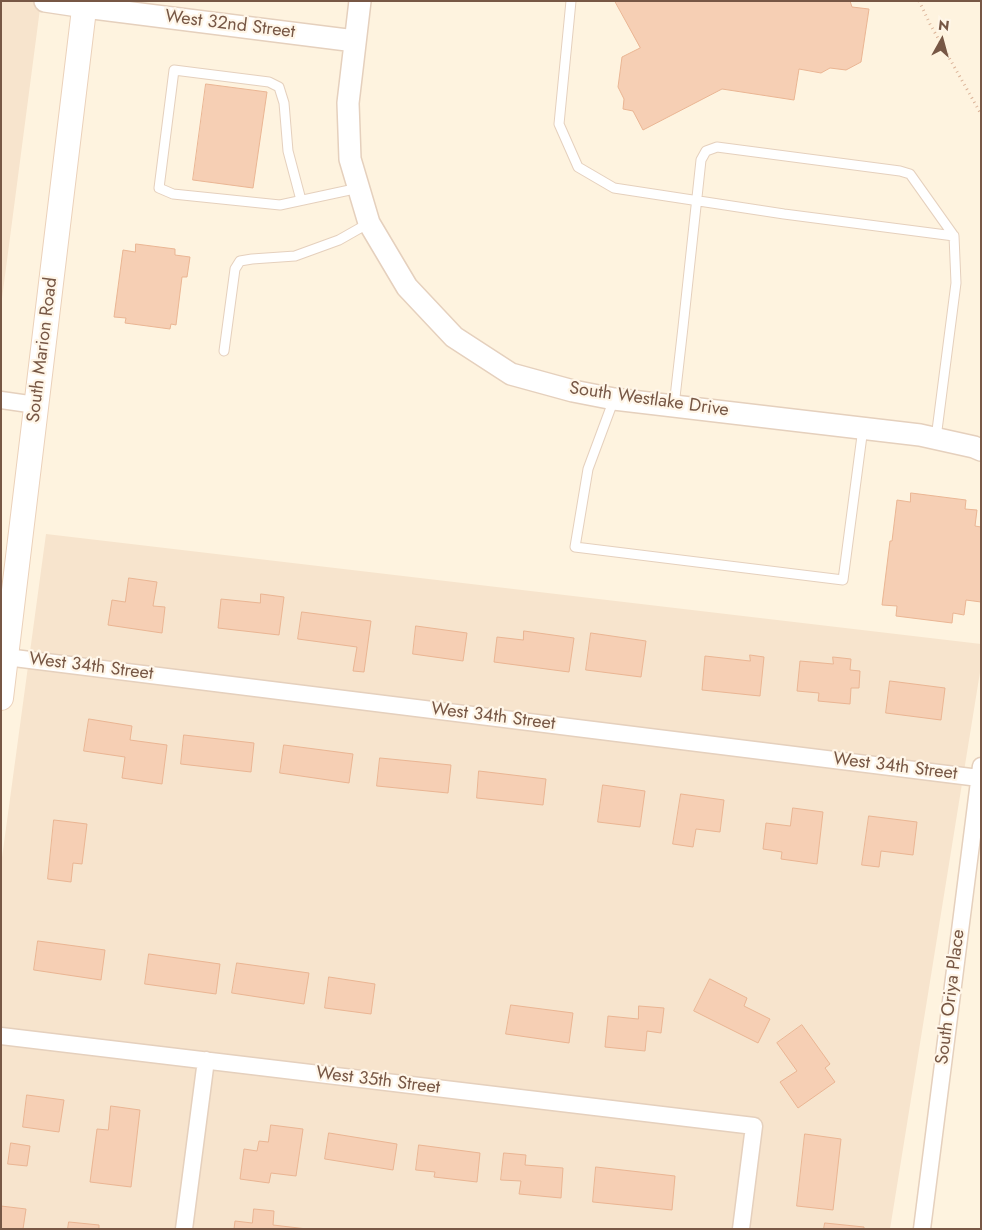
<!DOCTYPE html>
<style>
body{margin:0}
#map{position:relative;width:982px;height:1230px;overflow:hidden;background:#fef3df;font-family:Jost,sans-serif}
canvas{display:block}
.frame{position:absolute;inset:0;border:2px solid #775745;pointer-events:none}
.north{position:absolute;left:917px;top:15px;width:50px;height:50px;-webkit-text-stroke:4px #fff6e8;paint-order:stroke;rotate:7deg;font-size:14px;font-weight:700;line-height:20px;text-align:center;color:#775745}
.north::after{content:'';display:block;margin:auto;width:18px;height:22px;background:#775745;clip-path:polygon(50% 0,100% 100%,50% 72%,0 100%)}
</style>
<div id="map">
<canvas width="982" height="1230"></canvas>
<div class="frame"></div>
<div class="north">N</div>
</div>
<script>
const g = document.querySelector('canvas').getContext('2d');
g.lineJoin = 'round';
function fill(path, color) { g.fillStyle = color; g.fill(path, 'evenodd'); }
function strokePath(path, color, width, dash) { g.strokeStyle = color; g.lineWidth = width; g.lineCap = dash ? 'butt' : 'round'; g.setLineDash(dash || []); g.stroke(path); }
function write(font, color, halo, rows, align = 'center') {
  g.font = font + ' Jost,sans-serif'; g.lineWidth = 4.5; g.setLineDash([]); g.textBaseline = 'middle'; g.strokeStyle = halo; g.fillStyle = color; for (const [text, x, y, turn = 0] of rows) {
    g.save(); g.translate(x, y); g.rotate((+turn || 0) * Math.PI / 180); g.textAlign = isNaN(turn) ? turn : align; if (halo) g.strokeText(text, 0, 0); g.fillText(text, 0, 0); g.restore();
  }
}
const residential = new Path2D(`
 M1 1H41L1 306Z
 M46 534 981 644V666L890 1229H1V865Z`);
const building = new Path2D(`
 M615 1H850L852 7 869 9 861 62 846 70 830 68 821 73 799 69 794 100 722 89 643 130 633 111 623 109 624 99 618 87 622 57 640 48Z
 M206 84 267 92 253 188 193 180Z
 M136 244 175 249V255L190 257 187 277H182L176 325 171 324 170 329 125 323 126 318 114 317 123 250 135 252Z
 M911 493 966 500 965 509 977 510 975 526 981 527V602L966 600 964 615 953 613 952 623 896 616 897 606 882 605 890 541H892L897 500 910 502Z
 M129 578 157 582 153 606 165 607 162 633 108 625 112 600 125 602Z
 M261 594 284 597 279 635 218 628 221 599 260 603Z
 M302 612 371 621 364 672 353 671 357 647 298 639Z
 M416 626 467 633 463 661 413 654Z
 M524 631 574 638 569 672 494 662 497 637 523 640Z
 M591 633 646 641 641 677 586 670Z
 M750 655 764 657 760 696 702 690 705 656 750 661Z
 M833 657 851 659 850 670 860 671 859 688H851L850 704 818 701 819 693 797 691 800 661 833 664Z
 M890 681 945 688 941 720 886 713Z
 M89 719 132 726 130 740 167 745 162 784 122 778 125 757 84 751Z
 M184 735 254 743 251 772 181 764Z
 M284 745 353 754 349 783 280 773Z
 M380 758 451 765 448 793 377 786Z
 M479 771 546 779 543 805 477 798Z
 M603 785 645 791 640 827 598 822Z
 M681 794 724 800 720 832 696 829 693 847 673 844Z
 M793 808 823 812 817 864 781 859 782 852 763 849 766 823 790 826Z
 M869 816 917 822 913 855 881 851 879 867 862 865Z
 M54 820 87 824 82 864 73 863 71 882 48 879Z
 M38 941 105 950 101 980 34 970Z
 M149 954 220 964 216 994 145 984Z
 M237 963 309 973 304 1004 232 993Z
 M329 977 375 984 371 1014 325 1008Z
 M710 979 747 998 744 1006 770 1019 758 1043 694 1011Z
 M511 1005 573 1013 569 1043 506 1034Z
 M639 1006 664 1008 661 1033 647 1031 645 1051 605 1047 608 1016 638 1019Z
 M802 1025 830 1064 825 1068 835 1082 798 1108 780 1082 797 1071 777 1043Z
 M27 1095 64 1100 59 1132 23 1127Z
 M111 1106 140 1110 131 1187 90 1182 97 1129 108 1130Z
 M271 1125 303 1129 296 1176 271 1173 269 1183 240 1179 244 1149 257 1151 259 1141 268 1142Z
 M329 1133 397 1144 393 1170 325 1159Z
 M805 1134 841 1139 833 1210 797 1206Z
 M11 1143 30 1146 27 1166 8 1164Z
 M419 1145 480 1153 477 1182 434 1177 435 1172 416 1170Z
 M504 1153 526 1155 525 1165 563 1168 561 1198 519 1194 521 1181 501 1180Z
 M596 1167 675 1176 672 1210 593 1202Z
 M1 1206 26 1209 23 1229H1Z
 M254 1209 274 1211 273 1225 307 1229H234L235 1221 252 1223Z
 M69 1222 99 1225V1229H68Z
 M825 1223 864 1227V1229H824Z`);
const path = new Path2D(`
 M919 1 930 24 981 114`);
const service = new Path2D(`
 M571 1 559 124 578 167 614 188 784 214 954 236 956 283 936 438
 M301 200 288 151 284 103 279 87 269 82 174 70 159 188 173 194 280 205 359 188
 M224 351 235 269 240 261 252 259 295 256 339 240 369 223
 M614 399 588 469 575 547 843 580 863 428
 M674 406 683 327 701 160 706 151 717 147 900 171 910 174 954 236`);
const minor = new Path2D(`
 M1 400 36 405
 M6 657 979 778
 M1 1036 754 1126 741 1229
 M184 1229 206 1060
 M922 1229 981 766`);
const tertiary = new Path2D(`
 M45 1 85 7 355 41
 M360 1 348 103 350 159 369 223 407 287 454 337 511 374 573 391 614 399 920 435 974 447 981 450`);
const secondary = new Path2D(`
 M1 698 85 1`);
const streetNames = [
 ["West 32nd Street",230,25,7],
 ["South Marion Road",43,350,-83],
 ["South Westlake Drive",649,400,8],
 ["West 34th Street",91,667,7],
 ["West 34th Street",493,717,7],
 ["West 34th Street",895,767,7],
 ["South Oriya Place",951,997,-83],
 ["West 35th Street",378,1081,7]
];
fill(residential, '#f7e4cd');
fill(building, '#f6cfb4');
strokePath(building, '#eab593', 1);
strokePath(service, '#e5d0bd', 11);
strokePath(minor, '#e5d0bd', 19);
strokePath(tertiary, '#e5d0bd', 24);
strokePath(secondary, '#ebd1ba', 26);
strokePath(path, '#dbb398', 3, [1, 4]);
strokePath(service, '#fff', 9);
strokePath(minor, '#fff', 16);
strokePath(tertiary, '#fff', 21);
strokePath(secondary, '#fff', 24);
write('18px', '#775745', '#fff6e8', streetNames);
</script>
